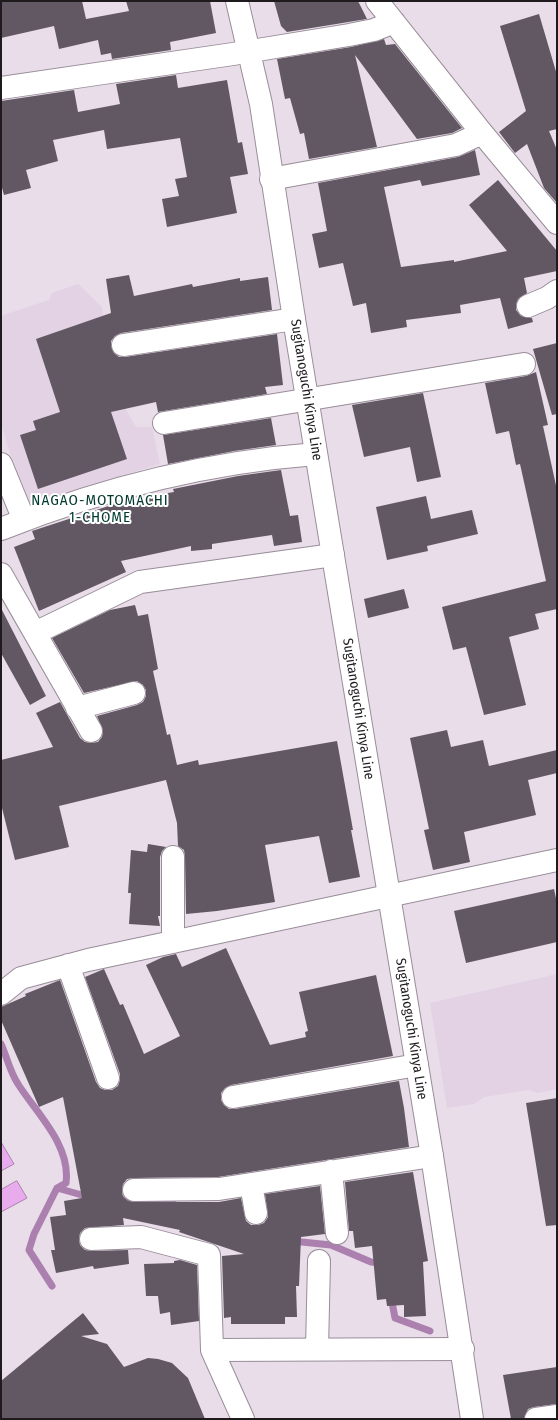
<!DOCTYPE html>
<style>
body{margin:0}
#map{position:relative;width:558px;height:1420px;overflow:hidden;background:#e8dde9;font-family:"Fira Sans Condensed",sans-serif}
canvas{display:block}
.frame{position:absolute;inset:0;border:2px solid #1e1a1e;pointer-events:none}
</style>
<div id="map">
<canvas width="558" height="1420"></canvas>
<div class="frame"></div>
</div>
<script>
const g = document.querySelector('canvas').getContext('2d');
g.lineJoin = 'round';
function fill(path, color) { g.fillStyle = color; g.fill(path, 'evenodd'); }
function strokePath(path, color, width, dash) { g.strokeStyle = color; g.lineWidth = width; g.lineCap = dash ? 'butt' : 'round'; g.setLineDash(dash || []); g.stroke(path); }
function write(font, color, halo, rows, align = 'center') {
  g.font = font + ' "Fira Sans Condensed",sans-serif'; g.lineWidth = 4; g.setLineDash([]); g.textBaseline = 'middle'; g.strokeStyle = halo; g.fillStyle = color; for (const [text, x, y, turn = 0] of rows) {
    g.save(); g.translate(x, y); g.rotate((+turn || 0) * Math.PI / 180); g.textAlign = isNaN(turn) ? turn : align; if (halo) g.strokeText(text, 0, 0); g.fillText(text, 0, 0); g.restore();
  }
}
const built = new Path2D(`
 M78 284 102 307 115 391 136 427H152L160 464 26 504 1 424V316L49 300 52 293Z
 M557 974V1089L538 1093 528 1090 484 1097 474 1104 447 1108 430 1003Z`);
const water = new Path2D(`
 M1 1142 14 1164 1 1171Z
 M17 1181 27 1198 1 1212V1190Z`);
const stream = new Path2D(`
 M1 1044C7 1057 10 1072 18 1084 37 1114 71 1145 66 1183L57 1188 34 1234 29 1250 52 1286
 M57 1188 89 1197
 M117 1199 173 1203
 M292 1241 331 1245 371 1262 381 1263
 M391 1297 395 1318 430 1331`);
const building = new Path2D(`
 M1 1H82L86 19 129 11 126 1H210L216 33 170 42 171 50 112 59 111 53 101 55 98 40 59 49 54 26 1 38Z
 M274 1H358L367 19 287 32 281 26Z
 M539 14 557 75V129L549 131 557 150V203L544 188 527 144 515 153 499 132 526 111 500 26Z
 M384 39 386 45 395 44 462 128 452 133 417 139 355 55 377 147 309 159 304 133 300 134 290 98 285 99 277 59 351 47Z
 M176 75 178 88 227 80 238 143 242 142 248 174 230 177 237 213 167 227 162 199 179 196 175 179 187 177 180 138 107 149 104 130 53 140 58 161 26 170 31 188 4 195 1 184V101L74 90 78 112 120 104 116 84Z
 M475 150 480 175 422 186 420 180 384 187 401 267 454 260V262L507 251 469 205 498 180 557 251V271L524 278 527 293 518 299 516 305V310L521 316 532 318 533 322 508 329 500 298 460 305 461 313 406 320 407 327 371 333 366 303 353 306 343 263 319 268 312 234 327 231 318 183 458 157Z
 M129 275 134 296 192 284 193 287 240 278V281L268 277 272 310 121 333 115 336 111 341V346L114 353 119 357H125L277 334 283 385 265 387 267 394 158 412 156 402 111 412 127 459 38 489 20 435 36 430 33 421 60 412 36 339 111 313 106 279Z
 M557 343V414L552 415 533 349Z
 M536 372 548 425 543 426 557 490V609L535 614 539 629 509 637 526 705 484 715 466 647 453 650 442 607 546 581 520 464 516 465 509 431 496 434 485 383 526 376Z
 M423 393 441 477 417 482 410 447 364 457 352 405Z
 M271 418 276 445 234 451 168 464 163 435Z
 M281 470 290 516 298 515 302 542 274 546 272 535 212 544V549L191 551V546L121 561 126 572 39 611 14 547 35 539 32 531 127 500 174 492 173 489 238 476Z
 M426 496 431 519 472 510 478 534 427 546 428 551 387 560 376 507Z
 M404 589 409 608 368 618 364 599Z
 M135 605 138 616 148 614 158 669 153 671 167 735 170 734 177 765 198 760 199 765 337 741 353 830H351L360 877 329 883 319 836 265 845 275 902 217 911 186 914 185 857 184 850 178 846 177 823 166 780 59 806 69 847 15 860 1 804V760L53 747 36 713 60 702 80 738 85 742 91 743 98 742 102 737 103 731 97 716 137 705 143 702 146 696V690L143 685 137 681 84 693 52 638 110 610Z
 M1 608 46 696 30 705 1 653Z
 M447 730 451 747 483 740 489 766 557 750V773L528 780 536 815 464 832 470 862 433 870 424 830 429 829 410 738Z
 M148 844 166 847 162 851 160 857V916H158L160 926 129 924 131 893H128L131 850 147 852Z
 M554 889 557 903V942L466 963 454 911Z
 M226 948 270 1045 306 1037 305 1032 308 1031 299 992 376 975 393 1056 231 1085 225 1088 221 1093V1100L224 1105 229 1109H235L399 1081 404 1108 409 1147 218 1177 134 1178 127 1179 123 1184 122 1191 123 1197 128 1201 134 1202H219L241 1198 246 1221 251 1225H258L264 1223 268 1217 265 1194 320 1186 325 1234 301 1237 299 1286H296L297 1317H285V1324H231V1317L224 1318 222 1256 244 1254 179 1232 180 1230 123 1218 124 1225 85 1228 80 1233 79 1239 80 1245 85 1250 92 1251 128 1250 129 1264 94 1269 93 1266 56 1273 51 1250H55L50 1217 66 1215 64 1201 82 1198 63 1097 39 1107 1 1020V1007L26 996 25 994 60 980 96 1082 100 1088 105 1090H112L118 1086 120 1080V1074L85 977 104 969 120 1005 123 1004 144 1054 180 1036 146 965 163 957 176 954 182 967Z
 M557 1098V1225L546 1226 526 1103Z
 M413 1172 428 1261 423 1262 426 1316 404 1317V1305L387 1306 386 1299 377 1300 372 1246 355 1248 353 1231H349L345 1182Z
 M180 1260 197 1265 199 1321 171 1325 170 1312 160 1314 158 1296H146L144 1264 174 1263V1261Z
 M83 1313 99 1334 81 1336 107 1344 124 1367 148 1358 158 1359 172 1363 188 1378 205 1419H1V1381Z
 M557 1367V1404L534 1407 528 1409 524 1419H511L503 1375Z`);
const minor = new Path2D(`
 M377 1 482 133 557 223
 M1 88 233 54 349 35 374 30 394 22
 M271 179 456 145 482 133
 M528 306 547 298 557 291
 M123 345 294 319
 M164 423 524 364
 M1 464 24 520
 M1 529C101 489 209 462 316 454
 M1 574 91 731
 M35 633 140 582 333 555
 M77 708 134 693
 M173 857V942
 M68 965 108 1078
 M1 994 21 978 88 960 557 860
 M233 1097 417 1065
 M331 1171 337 1233
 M251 1184 256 1213
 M134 1190 219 1189 432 1156
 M91 1239 141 1237 209 1255 212 1350 243 1419
 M317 1349 319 1261
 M212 1350 463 1349
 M536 1419 557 1416`);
const major = new Path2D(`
 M237 1 261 104 294 319 432 1156 472 1419`);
const streetNames = [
 ["Sugitanoguchi Kinya Line",306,390,81],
 ["Sugitanoguchi Kinya Line",358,709,81],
 ["Sugitanoguchi Kinya Line",411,1029,81]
];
const neighbourhoodNames = [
 ["NAGAO-MOTOMACHI",100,501],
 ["1-CHOME",100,518]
];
fill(built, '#e3d2e4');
fill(water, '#e8aced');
strokePath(water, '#ab80af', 1);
strokePath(stream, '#ab80af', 7);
fill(building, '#625863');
strokePath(minor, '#988d98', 24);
strokePath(major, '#988d98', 24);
strokePath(minor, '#fff', 22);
strokePath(major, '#fff', 22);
write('14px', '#1e1a1e', '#fff', streetNames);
g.letterSpacing = '1px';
write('15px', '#00392d', '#fff', neighbourhoodNames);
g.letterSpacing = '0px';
</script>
